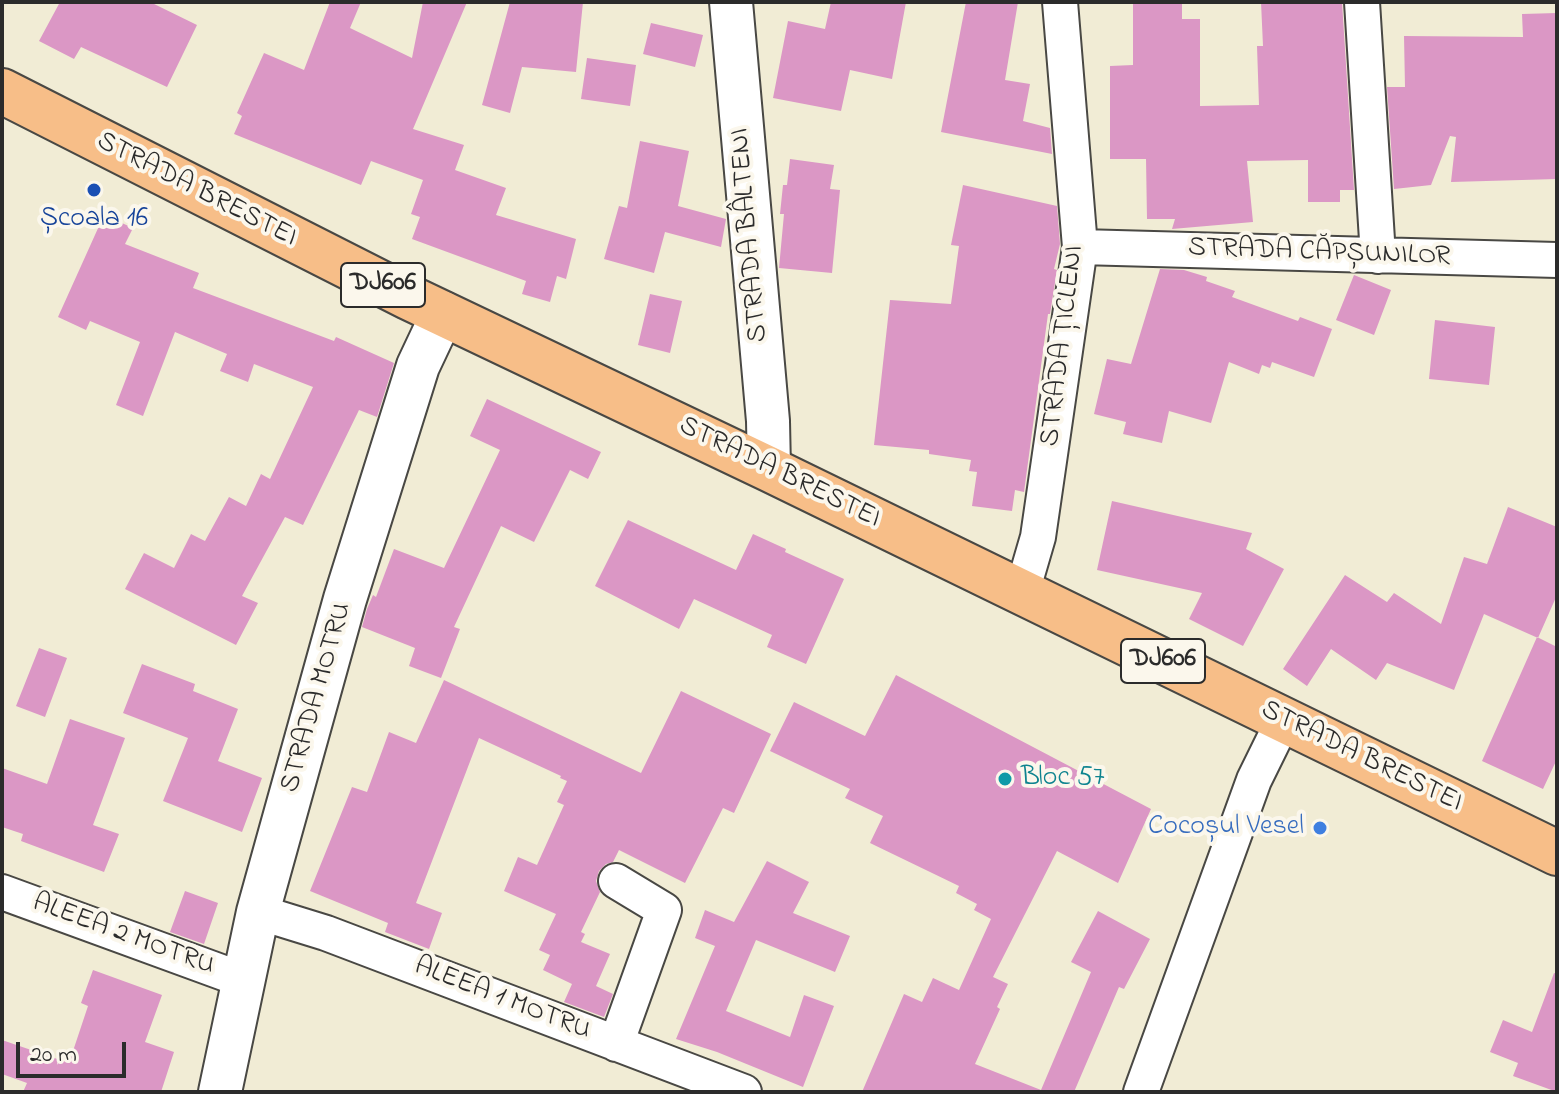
<!DOCTYPE html>
<meta charset="utf-8">
<style>
body{margin:0}
#map{position:relative;width:1559px;height:1094px;overflow:hidden;background:#f1ecd5;font-family:"Indie Flower",sans-serif}
canvas{display:block}
.frame{position:absolute;inset:0;border:4px solid #2b2b2b;pointer-events:none}
.scale{position:absolute;left:16px;top:1042px;width:110px;height:36px;box-sizing:border-box;border:4px solid #2b2b2b;border-top:0;padding-left:10px;font-size:24px;line-height:28px;white-space:nowrap;color:#2b2b2b;-webkit-text-stroke:6px #fbf7ec;paint-order:stroke}
</style>
<div id="map">
<canvas width="1559" height="1094"></canvas>
<div class="frame"></div>
<div class="scale">20 m</div>
</div>
<script>
const g = document.querySelector('canvas').getContext('2d');
g.lineJoin = 'round';
function fill(path, color) { g.fillStyle = color; g.fill(path, 'evenodd'); }
function strokePath(path, color, width, dash) { g.strokeStyle = color; g.lineWidth = width; g.lineCap = dash ? 'butt' : 'round'; g.setLineDash(dash || []); g.stroke(path); }
function write(font, color, halo, rows, align = 'center') {
  g.font = font + ' "Indie Flower",sans-serif'; g.lineWidth = 8; g.setLineDash([]); g.textBaseline = 'middle'; g.strokeStyle = halo; g.fillStyle = color; for (const [text, x, y, turn = 0] of rows) {
    g.save(); g.translate(x, y); g.rotate((+turn || 0) * Math.PI / 180); g.textAlign = isNaN(turn) ? turn : align; if (halo) g.strokeText(text, 0, 0); g.fillText(text, 0, 0); g.restore();
  }
}
const building = new Path2D(`
 M60 2H150L197 25 167 87 81 47 74 59 39 41Z
 M330 2H361L350 28 412 58 423 2H467L413 129 464 145 455 170 506 188 496 215 576 239 566 279 557 276 550 302 522 294 526 281 412 239 420 217 411 214 423 180 371 161 361 185 234 134 242 116 237 113 264 53 304 70Z
 M510 2H583L576 72 522 67 510 113 482 105Z
 M831 2H906L892 79 850 70 841 111 773 98 788 21 825 29Z
 M966 2H1018L1005 80 1030 84 1023 121 1050 128 1052 154 941 132Z
 M1133 2H1182V19H1200V106L1259 105 1257 46H1263L1261 2H1342L1354 190H1340V202H1308V160L1247 161 1253 222 1172 229 1175 219H1147L1146 159H1110V66L1133 65Z
 M1557 13V179L1451 182 1456 137 1450 136 1431 185 1394 189 1387 87H1405L1404 36 1523 37 1522 14Z
 M651 23 703 35 695 67 643 54Z
 M587 58 636 65 630 106 581 99Z
 M640 141 689 151 678 206 726 219 721 247 665 232 654 273 604 259 619 206 627 208Z
 M790 159 834 165 830 189 840 190 832 273 779 268 784 214H780L783 185H787Z
 M963 185 1057 206 1060 244 1054 269 1057 270 1050 314H1048L1024 492 1015 490 1012 511 972 506 977 472 969 471 971 460 929 454V450L874 445 890 300 951 304 959 246 951 245Z
 M104 215 133 228 125 244 199 273 193 288 334 341 336 337 394 363 377 417 359 410 303 525 285 517 242 596 258 603 236 645 125 589 144 553 174 568 191 534 205 541 229 497 246 506 261 474 270 479 313 387 254 364 248 382 220 371 227 354 175 332 143 416 116 405 140 342 90 321 86 330 58 317Z
 M1160 269 1184 270 1207 277 1206 281 1235 291 1232 297 1298 321 1300 317 1332 329 1314 377 1272 362 1270 368 1262 365 1259 374 1229 362 1211 423 1169 411 1162 443 1123 434 1126 422 1094 414 1107 359 1131 364Z
 M1354 275 1391 290 1374 335 1336 320Z
 M650 294 682 301 670 353 638 345Z
 M1435 320 1495 327 1489 385 1429 379Z
 M487 399 601 452 588 479 570 470 534 542 501 526 454 627 460 629 441 678 409 666 415 648 362 627 367 609 373 595 376 597 394 549 444 568 500 450 470 436Z
 M1112 501 1252 533 1246 549 1284 569 1243 646 1189 619 1202 593 1097 570Z
 M1508 507 1557 527V595L1538 638 1484 614 1454 690 1387 663 1376 680 1331 649 1307 686 1283 669 1345 575 1387 602 1394 593 1441 624 1464 557 1487 564Z
 M628 520 736 570 753 534 786 549 785 552 844 579 806 664 767 647 772 635 694 599 679 629 595 586Z
 M1537 637 1557 647V759L1543 789 1482 761Z
 M39 648 67 658 45 717 16 706Z
 M142 664 195 684 193 691 238 709 218 761 262 778 242 832 163 801 188 738 123 713Z
 M896 675 1151 809 1118 883 1057 851 993 977 1008 984 997 1007 1000 1009 975 1064 1041 1090 1091 972 1071 962 1098 911 1150 939 1124 989 1119 987 1074 1092H862L904 994 922 1002 933 978 959 990 991 919 974 910 977 904 956 893 959 886 870 843 883 816 845 798 850 789 770 751 794 702 865 736Z
 M444 680 641 773 681 691 771 734 734 813 723 808 685 883 619 850 613 862 606 864 599 871 596 881 600 892 581 932 585 934 581 942 610 954 596 986 613 994 604 1017 564 1002 572 984 543 970 550 955 539 950 556 914 504 891 518 857 537 865 564 805 557 802 567 781 560 778 561 776 479 738 416 903 442 913 429 949 385 932 388 923 310 891 352 787 367 792 389 732 416 743Z
 M70 719 125 738 93 825 119 834 104 872 21 841 23 834 2 827V768L47 784Z
 M767 861 809 882 793 913 850 936 835 972 756 940 726 1011 790 1037 804 995 834 1006 803 1087 717 1052 676 1039 715 946 695 938 705 910 734 922Z
 M185 891 218 903 204 944 170 932Z
 M93 970 162 995 145 1042 174 1052 161 1092H23L27 1083 2 1074V1040L69 1063 88 1006 81 1003Z
 M1554 973 1557 974V1092L1513 1076 1518 1063 1490 1052 1503 1020 1532 1032Z`);
const minor = new Path2D(`
 M1362 2 1378 256
 M1080 247 1557 260
 M1022 592 1038 537 1080 247 1060 2
 M616 881 664 910 616 1044
 M2 892 243 980
 M258 912 326 933 744 1092
 M1141 1092 1254 780 1283 721`);
const tertiary = new Path2D(`
 M731 2 768 421 769 469
 M220 1092 258 912 345 599 418 366 443 313`);
const primary = new Path2D(`
 M2 91 408 297 769 469 1557 853`);
const markers = [
 [94,190,8,"#1a4fb4"],
 [1005,779,8,"#0f9aa8"],
 [1320,828,8,"#3f7fe0"]
];
const shields = [
 [383,285,84],
 [1163,661,84]
];
const shieldNames = [
 ["DJ606",383,285],
 ["DJ606",1163,661]
];
const streetNames = [
 ["STRADA BRESTEI",196,191,27],
 ["STRADA BÂLTENI",751,235,-95],
 ["STRADA CĂPȘUNILOR",1319,254,2],
 ["STRADA ȚICLENI",1064,346,-83],
 ["STRADA BRESTEI",779,474,26],
 ["STRADA MOTRU",318,698,-74],
 ["STRADA BRESTEI",1361,758,26],
 ["ALEEA 2 MOTRU",123,936,20],
 ["ALEEA 1 MOTRU",502,1000,21]
];
const transitNames = [
 ["Școala 16",94,220]
];
const cultureNames = [
 ["Bloc 57",1021,779]
];
const shopNames = [
 ["Cocoșul Vesel",1304,828]
];
fill(building, '#db97c5');
strokePath(minor, '#494844', 38);
strokePath(tertiary, '#494844', 46);
strokePath(primary, '#494844', 48);
strokePath(minor, '#fff', 34);
strokePath(tertiary, '#fff', 42);
strokePath(primary, '#f7be88', 44);
for (const [x, y, r, color] of markers) { const dot = new Path2D(); dot.arc(x, y, r, 0, 2 * Math.PI); g.fillStyle = color; g.fill(dot); strokePath(dot, '#fbf7ec', 3); }
for (const [x, y, w] of shields) { const box = new Path2D(); box.roundRect(x - w / 2, y - 22, w, 44, 6); g.fillStyle = '#fbf7ec'; g.fill(box); strokePath(box, '#2b2b2b', 2); }
write('bold 26px', '#2b2b2b', null, shieldNames);
write('28px', '#2b2b2b', '#fbf7ec', streetNames);
write('28px', '#164399', '#fbf7ec', transitNames);
write('28px', '#0d838f', '#fbf7ec', cultureNames, 'left');
write('28px', '#366cbe', '#fbf7ec', shopNames, 'right');
</script>
